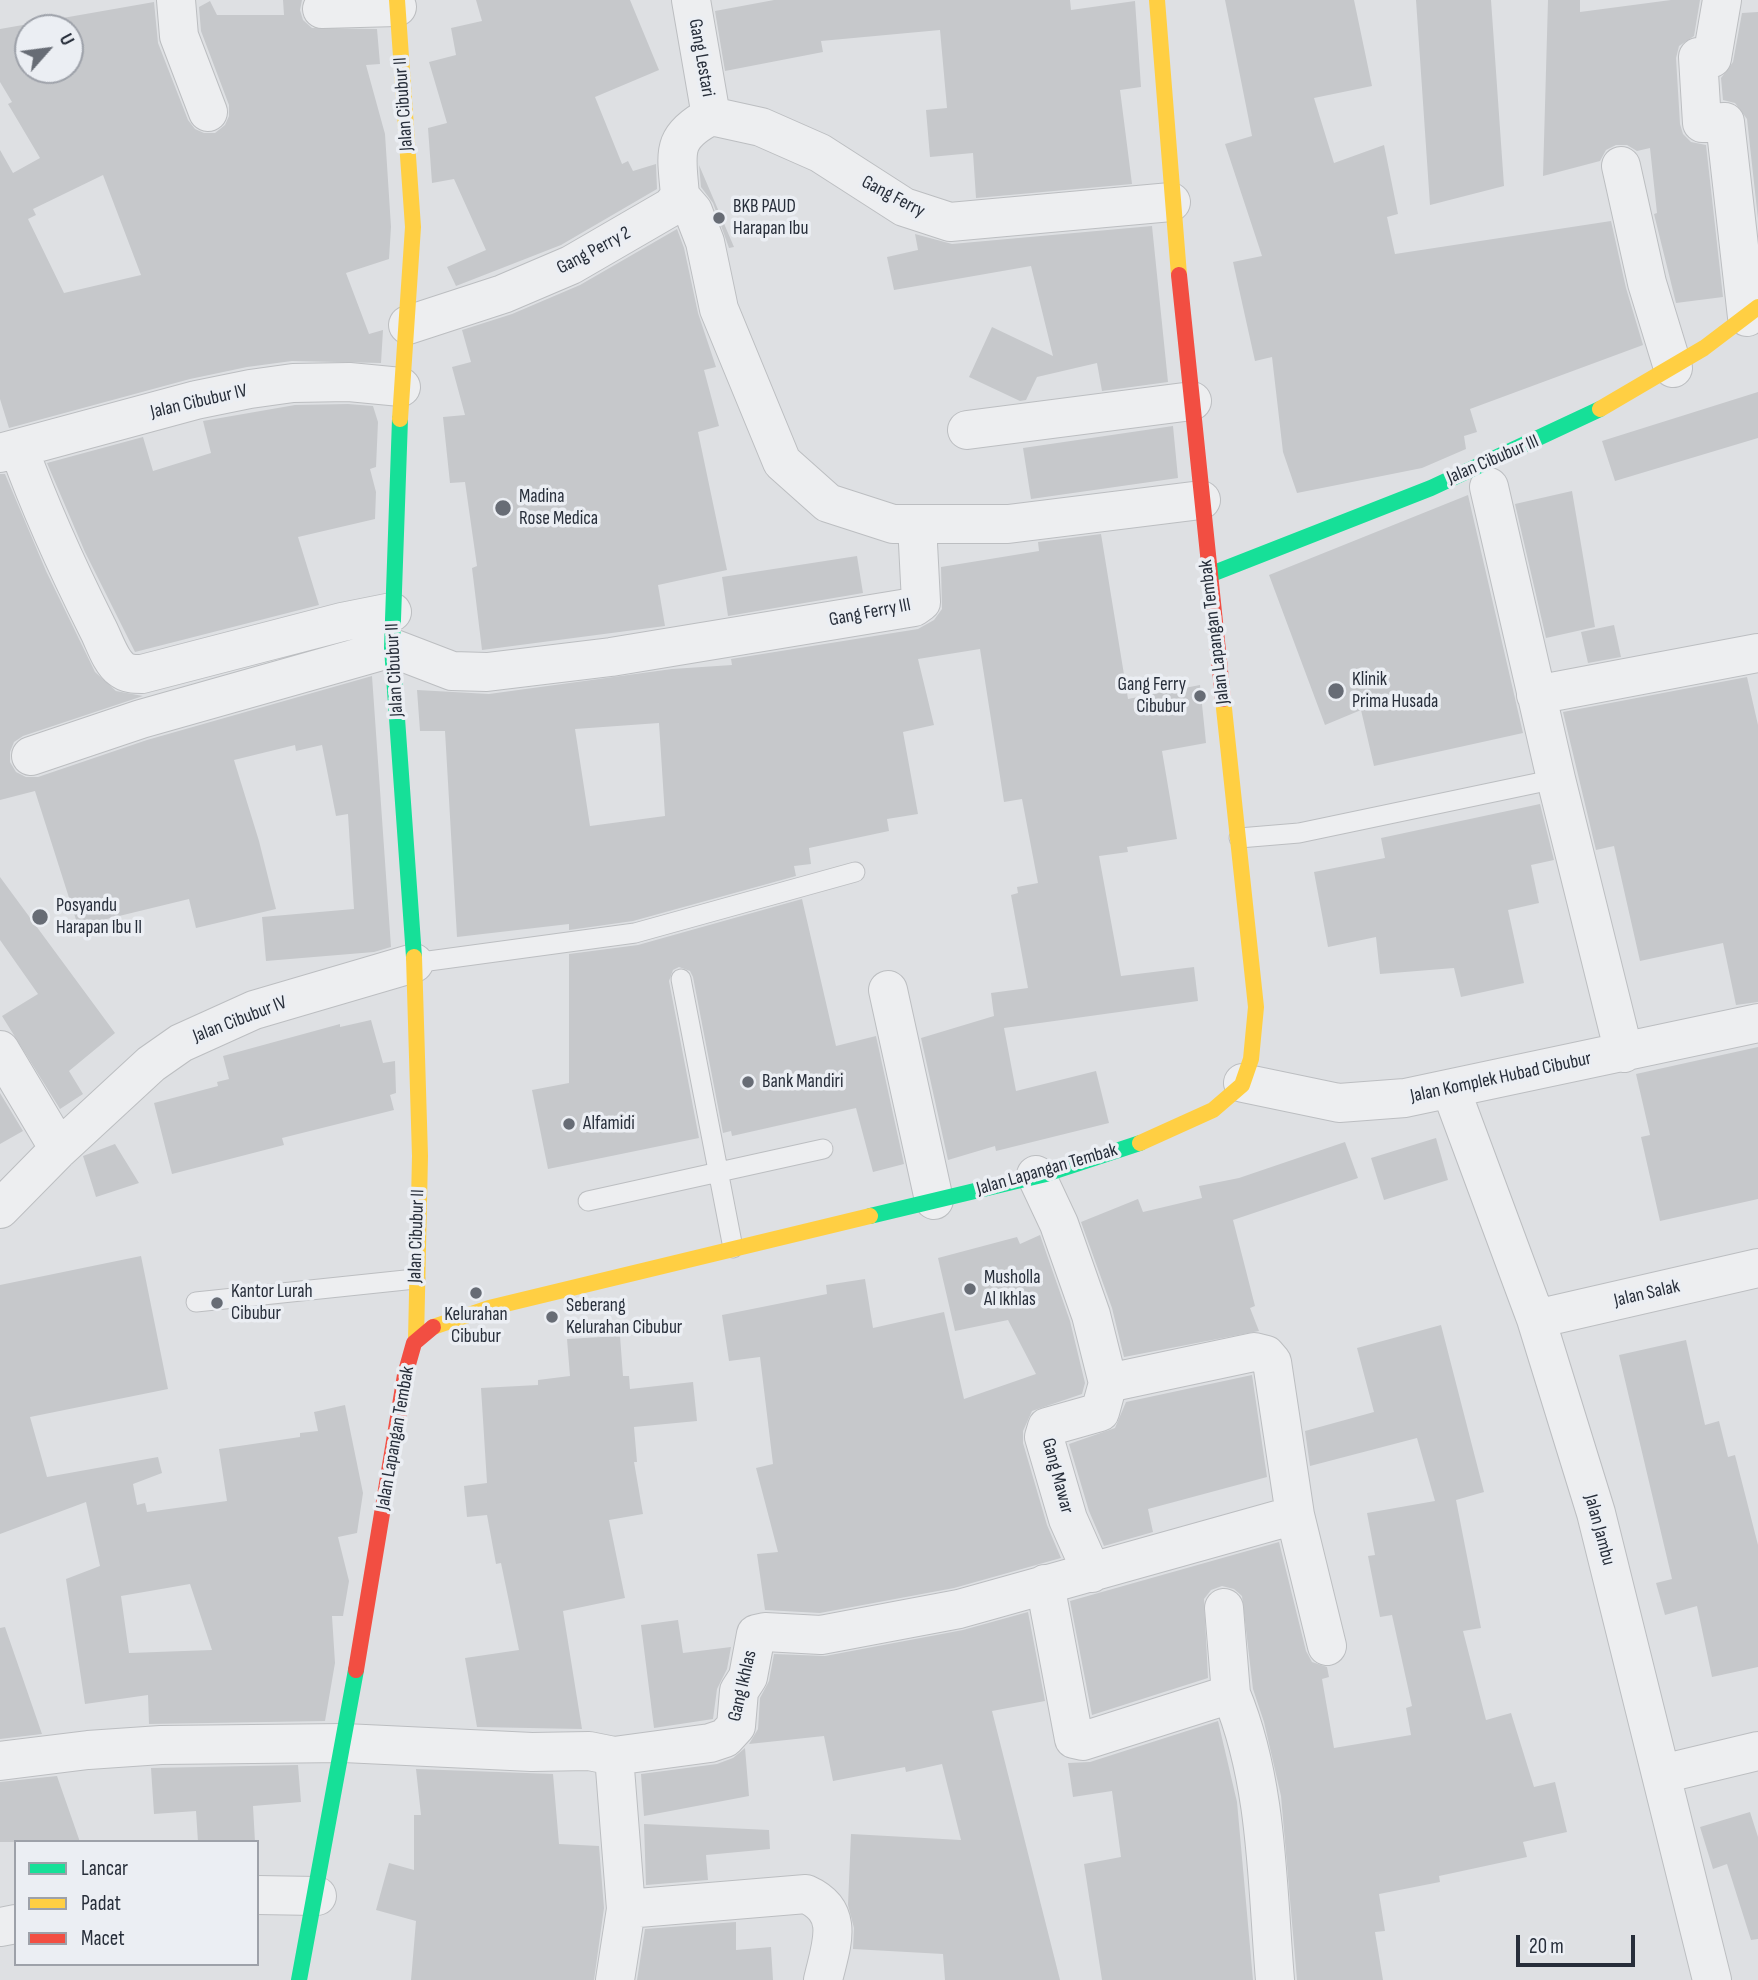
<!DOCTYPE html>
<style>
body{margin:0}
#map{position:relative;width:1758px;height:1980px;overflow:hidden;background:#dee0e3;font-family:"Sofia Sans Condensed",sans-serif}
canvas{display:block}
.legend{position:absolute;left:14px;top:1840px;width:245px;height:126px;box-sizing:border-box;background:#ebeef3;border:2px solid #9da1a9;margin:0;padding:9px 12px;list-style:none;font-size:21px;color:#272e3a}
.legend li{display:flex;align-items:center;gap:14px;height:35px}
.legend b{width:35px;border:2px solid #9da1a9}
.north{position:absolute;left:14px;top:14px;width:70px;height:70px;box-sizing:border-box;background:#ebeef3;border:2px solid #9da1a9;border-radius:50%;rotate:62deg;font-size:19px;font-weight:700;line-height:28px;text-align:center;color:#272e3a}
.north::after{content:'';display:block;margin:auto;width:24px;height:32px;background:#676c75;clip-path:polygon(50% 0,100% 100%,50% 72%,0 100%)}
.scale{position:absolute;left:1516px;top:1935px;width:119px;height:32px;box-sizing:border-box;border:4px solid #272e3a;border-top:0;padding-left:9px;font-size:21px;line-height:24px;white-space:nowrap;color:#272e3a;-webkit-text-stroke:5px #ebeef3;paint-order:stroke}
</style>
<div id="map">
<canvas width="1758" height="1980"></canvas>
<ul class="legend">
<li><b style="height:9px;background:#16e098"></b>Lancar</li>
<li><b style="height:9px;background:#ffcf43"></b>Padat</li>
<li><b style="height:9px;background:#f24e42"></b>Macet</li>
</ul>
<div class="north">U</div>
<div class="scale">20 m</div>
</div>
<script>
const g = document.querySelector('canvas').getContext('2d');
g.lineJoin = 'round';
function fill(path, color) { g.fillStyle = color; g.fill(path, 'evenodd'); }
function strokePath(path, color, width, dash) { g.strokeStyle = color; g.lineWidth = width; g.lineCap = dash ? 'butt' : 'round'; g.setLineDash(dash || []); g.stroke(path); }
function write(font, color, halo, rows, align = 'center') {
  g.font = font + ' "Sofia Sans Condensed",sans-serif'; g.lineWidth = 7; g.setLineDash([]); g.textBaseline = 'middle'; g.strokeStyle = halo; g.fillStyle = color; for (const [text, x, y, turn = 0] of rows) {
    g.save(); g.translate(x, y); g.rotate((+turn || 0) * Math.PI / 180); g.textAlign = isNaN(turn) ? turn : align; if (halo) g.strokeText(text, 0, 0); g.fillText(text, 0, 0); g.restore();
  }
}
const building = new Path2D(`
 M283 0H302L300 10 303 20 312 28 377 29 380 64 366 65 385 134 391 227 389 259 346 273 369 334 383 330 381 363 292 361 247 367 190 379 9 428 0 399V150L13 173 40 158 8 104 12 102 0 82V29L154 2 158 43 188 120 195 129 204 133H215L225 125 229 116V105L201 31 199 7 210 1 217 15H284ZM28 28H70V70H28ZM103 175 141 275 64 293 28 219 36 215 33 209Z
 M476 0H630L659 70 595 97 622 164 628 161 633 171 656 164 657 189 561 245 456 286 447 267 486 250 454 179 432 183 428 128 447 123 429 62 456 55 451 28 482 21Z
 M774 0H1070L1071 10 1135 1 1141 87 1120 90 1132 184 976 198 973 153 930 157 926 110 947 108 940 30 821 41 823 52 725 71 715 11Z
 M1225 0H1354L1372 86 1314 98 1334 163 1384 145 1398 214 1387 217 1395 254 1611 221 1626 288 1643 345 1470 409 1477 432 1464 436 1466 449 1422 468 1297 493 1283 452 1272 357 1255 361 1233 262 1262 256 1225 144 1252 136Z
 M1416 0H1491L1504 186 1430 205Z
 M1548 0H1580V12L1671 0H1700L1694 36 1679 46 1676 58 1680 124 1683 134 1691 142 1706 145 1723 297 1676 303 1654 214 1657 213 1650 148 1637 151 1627 145H1616L1606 150 1600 161 1543 176Z
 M1758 12V219L1747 119 1735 103 1723 100 1721 78 1733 62 1742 13Z
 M699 165 734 247 729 248 713 203 701 187Z
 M1152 226 1168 382 1102 391 1097 363 1037 377 1026 400 1020 401 969 377 992 327 1053 356 1031 266 894 290 887 257 918 250 915 234 952 244Z
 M677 229 684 248 698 313 716 367 704 370 719 426 698 432 727 570 658 585 665 626 482 650 472 568 477 566 465 482 450 483 443 417 465 415 452 367 471 362 462 330 512 314 580 285Z
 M1758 392V438L1615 481 1602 441Z
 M348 404 373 406 378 422 376 467 370 469 376 492 375 519 298 537 319 605 135 652 85 552 47 463 143 437 153 471 211 453 203 421 295 405Z
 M1173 426 1178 478 1031 499 1023 448Z
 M0 474H5L46 571 95 672 116 691 143 696 23 736 14 742 10 752V762L16 772 26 777H38L147 740 372 676 391 947 374 952 266 961 262 917 354 909 348 814 336 816 322 745 296 751 295 745 234 760 259 841 276 909 196 928 189 899 78 926 35 791 0 800Z
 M1572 491 1595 627 1546 638 1515 504Z
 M1468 495 1523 733 1374 766 1361 710 1325 725 1269 575Z
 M1101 534 1128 699 1200 685 1206 743 1162 751 1177 839 1127 847 1128 852 1099 856 1121 976 1194 967 1198 1001 1004 1028 1016 1091 1096 1071 1109 1123 996 1151 995 1146 948 1160 921 1038 994 1016 991 993 1028 988 1011 895 1018 893 1017 887 1038 883 1022 799 1004 802 980 649 918 659 934 725 903 732 918 814 887 819 889 831 809 848 811 864 794 866 796 876 633 921 569 930V924L457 937 445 731H420L417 690 489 694 672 669 732 665 731 659 918 629 934 620 942 609 941 567 1039 551 1038 542ZM659 723 665 816 590 826 575 729Z
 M857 556 863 593 728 616 722 577Z
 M1614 625 1621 657 1588 663 1581 632Z
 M1747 677 1758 725V1002L1736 1005 1723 943 1640 961 1614 846 1596 850 1563 712Z
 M1540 804 1554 860 1531 865 1539 903 1508 910 1524 983 1461 997 1454 968 1380 974 1376 937 1328 947 1314 872 1385 858 1381 838Z
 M0 877 115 1033 69 1071 83 1094 60 1109 2 1016 38 994 0 940Z
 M802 899 836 1046 876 1036 904 1164 873 1172 856 1108 732 1136 731 1131 723 1133 693 977 690 971 679 967 673 970 669 981 699 1138 548 1169 532 1090 569 1083V954L638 945Z
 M371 1020 383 1063 395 1061 396 1093 390 1095 394 1110 282 1138 284 1145 172 1174 154 1103 218 1086 217 1082 229 1079 223 1056 340 1024V1027Z
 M1758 1047V1199L1660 1221 1641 1137 1650 1135 1636 1074Z
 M0 1093 23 1131 0 1144Z
 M1436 1138 1448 1180 1384 1200 1371 1158Z
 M1345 1142 1358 1178 1233 1220 1255 1306 1250 1308 1259 1331 1124 1357 1112 1308 1081 1222 1138 1199 1143 1212 1202 1198 1199 1186 1239 1178Z
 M115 1144 139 1183 96 1197 83 1156Z
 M1040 1235 1070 1321 1085 1383 1082 1394 1032 1411 1023 1431V1443L1047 1525 1061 1558 954 1588 820 1613 765 1610 757 1554 778 1552 756 1468 773 1464 760 1357 729 1361 722 1315 827 1294 826 1285 865 1279 873 1328 944 1312 964 1399 1036 1374 1008 1320 955 1331 938 1258 1017 1237 1020 1244Z
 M141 1256 168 1389 30 1417 47 1477 158 1457 162 1473 133 1484 137 1505 145 1503 147 1512 227 1501 219 1449 300 1437V1433L318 1431 314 1412 345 1405 363 1493 357 1533 338 1537 349 1581 343 1616H332L335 1663 325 1721 149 1724 148 1695 85 1704 66 1579 100 1566 86 1502 0 1534V1285ZM190 1584 212 1650 129 1653 121 1596Z
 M1441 1325 1484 1492 1456 1500 1481 1628 1463 1631 1486 1720 1511 1713 1534 1787 1555 1782 1567 1832 1523 1842 1527 1857 1439 1876 1440 1882 1379 1894 1385 1931 1375 1932 1383 1980H1297L1281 1796 1264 1722 1253 1689 1242 1596 1234 1589 1222 1586 1211 1590 1204 1599 1208 1678 1092 1715 1070 1601 1279 1542 1306 1651 1312 1662 1327 1667 1329 1677 1322 1679 1334 1748 1411 1735 1406 1708 1412 1706 1392 1615 1380 1617 1368 1556 1375 1555 1367 1513 1435 1501 1417 1438 1310 1466 1305 1431 1374 1412 1357 1348Z
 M620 1336 623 1376H629L630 1389 693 1382 697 1421 634 1427 637 1462H634L643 1514 609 1520 625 1598 563 1611 582 1729 477 1727 465 1658 519 1650 501 1563 496 1564 487 1515 467 1517 464 1486 487 1483 481 1388 538 1385V1380L570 1376 567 1339Z
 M1686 1340 1705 1425 1719 1421 1728 1457 1735 1455 1758 1545V1667L1712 1677 1697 1606 1665 1615 1656 1583 1672 1579 1619 1355Z
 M1252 1375 1267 1477 1148 1509 1153 1532 1104 1546 1089 1511 1069 1444 1115 1428 1126 1402Z
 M1028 1612 1045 1701 992 1711 1060 1980H945L943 1954 853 1949 854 1928 848 1905 851 1834 961 1840 942 1764 906 1772 905 1767 833 1781 824 1736 749 1744 758 1729 760 1698 769 1681 774 1654 825 1656 963 1630Z
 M678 1620 683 1653 731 1647 727 1669 717 1689 713 1719 654 1728 641 1625Z
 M5 1627 42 1734 0 1739V1628Z
 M1218 1721 1237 1802 1253 1980H1102L1084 1864 1121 1857 1112 1791 1073 1797 1068 1763 1090 1762Z
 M745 1748 749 1796 644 1816 641 1774 717 1764 733 1758Z
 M298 1765 301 1802 253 1806 255 1842H198L196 1811 154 1814 151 1768Z
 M416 1769 553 1774 559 1844 599 1846 604 1908 594 1980H411L416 1921 376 1910 389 1863 414 1870V1815H421Z
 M57 1776 80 1842H0V1782Z
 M1750 1812 1758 1837V1939L1751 1940 1727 1864 1713 1869 1700 1827Z
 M644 1824 769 1830 770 1849 706 1855 708 1880 646 1885Z
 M736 1922V1950L771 1947 773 1980H637L645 1929Z`);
const lane = new Path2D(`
 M1239 838 1299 833 1556 779
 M414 963 635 933 855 872
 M681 979 733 1248
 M588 1201 823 1149
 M196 1302 415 1279`);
const street = new Path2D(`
 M176 0 179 36 208 112
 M691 0 711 116
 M1722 0 1712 58 1698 57 1702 123 1725 122 1747 317
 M322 9 397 7
 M711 116 761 127 820 153 904 207 950 222 1171 202
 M1621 166 1647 283 1673 368
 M680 196 693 211 705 242 719 309 782 462 828 503 893 524H1008L1201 500
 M408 325 503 294 571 265 671 207 680 196C677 154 669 138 711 116
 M967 430 1192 401
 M19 449C41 510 68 569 97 627 104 640 110 661 121 669 127 674 135 674 142 674L342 622 392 612
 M0 453 196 400 250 389 293 383 349 382 401 387
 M1489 487 1556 779 1624 1053
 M1536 695 1758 653
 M31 756 141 719 392 648 452 671 487 672 611 657 914 607 921 602 917 524
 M888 990 934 1200
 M0 1050 59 1149
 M1243 1083 1339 1103 1405 1098 1758 1023
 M1451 1090 1536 1319 1596 1513 1712 1980
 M1036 1175 1059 1224 1091 1315 1108 1383 1100 1412 1047 1427 1044 1437 1068 1519 1092 1573
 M0 1209 59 1149 151 1064 181 1043 254 1010 414 963
 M1536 1319 1758 1268
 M1108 1383 1254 1352 1266 1355 1272 1362 1295 1515 1327 1646
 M1045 1584 1074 1739 1083 1741 1231 1694C1268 1783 1267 1885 1275 1980
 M1224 1608 1231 1694
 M614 1756 626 1909 615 1980
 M0 1761 88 1750 161 1745 344 1743 532 1752 589 1751 614 1756 710 1743 725 1738 736 1726 739 1691 748 1677 756 1634 765 1632 821 1635 959 1609 1295 1515
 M1662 1774 1758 1751
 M257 1895 317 1896
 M626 1909 806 1894C846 1912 831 1945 823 1980
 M0 1927 16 1924`);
const fast = new Path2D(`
 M400 419 392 648 414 957
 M1209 575 1431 488 1600 409
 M870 1216 1046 1174 1140 1143
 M299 1980 356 1670`);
const slow = new Path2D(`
 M397 0 413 227 400 419
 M1157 0 1179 275
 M1600 409 1704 348 1758 307
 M414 957 420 1156 416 1340
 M1140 1143 1213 1110 1242 1085 1251 1059 1256 1007 1223 699
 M433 1327 489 1308 870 1216`);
const jam = new Path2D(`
 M1179 275 1223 699
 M356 1670 405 1375 414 1343 433 1327`);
const markers = [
 [719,218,7,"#676c75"],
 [503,508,9,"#676c75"],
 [1336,691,9,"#676c75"],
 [1200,696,7,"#676c75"],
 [40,917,9,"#676c75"],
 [748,1082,7,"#676c75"],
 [569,1124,7,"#676c75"],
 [970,1289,7,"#676c75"],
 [476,1293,7,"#676c75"],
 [217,1303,7,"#676c75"],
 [552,1317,7,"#676c75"]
];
const streetNames = [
 ["Gang Lestari",701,58,80],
 ["Jalan Cibubur II",404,104,-94],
 ["Gang Ferry",893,197,28],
 ["Gang Perry 2",594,251,-28],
 ["Jalan Cibubur IV",199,402,-13],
 ["Jalan Cibubur III",1493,460,-23],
 ["Gang Ferry III",870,613,-11],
 ["Jalan Lapangan Tembak",1215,632,-97],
 ["Jalan Cibubur II",395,670,-93],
 ["Jalan Cibubur IV",240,1020,-21],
 ["Jalan Komplek Hubad Cibubur",1501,1078,-12],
 ["Jalan Lapangan Tembak",1047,1170,-16],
 ["Jalan Cibubur II",417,1236,-88],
 ["Jalan Salak",1647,1294,-13],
 ["Jalan Lapangan Tembak",396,1438,-80],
 ["Gang Mawar",1057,1476,75],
 ["Jalan Jambu",1599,1530,75],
 ["Gang Ikhlas",743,1686,-77]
];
const poiNames = [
 ["BKB PAUD",733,207],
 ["Harapan Ibu",733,229],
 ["Madina",519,497],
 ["Rose Medica",519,519],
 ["Klinik",1352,680],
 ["Prima Husada",1352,702],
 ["Gang Ferry",1186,685,"right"],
 ["Cibubur",1186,707,"right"],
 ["Posyandu",56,906],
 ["Harapan Ibu II",56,928],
 ["Bank Mandiri",762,1082],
 ["Alfamidi",583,1124],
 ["Musholla",984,1278],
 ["Al Ikhlas",984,1300],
 ["Kantor Lurah",231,1292],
 ["Cibubur",231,1314],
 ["Seberang",566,1306],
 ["Kelurahan Cibubur",566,1328],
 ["Kelurahan",476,1315,"center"],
 ["Cibubur",476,1337,"center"]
];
fill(building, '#c6c8cb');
strokePath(lane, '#bcbec1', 21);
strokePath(street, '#bcbec1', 40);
strokePath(lane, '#edeef0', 19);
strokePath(street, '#edeef0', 38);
strokePath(fast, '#16e098', 16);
strokePath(slow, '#ffcf43', 16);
strokePath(jam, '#f24e42', 16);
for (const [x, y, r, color] of markers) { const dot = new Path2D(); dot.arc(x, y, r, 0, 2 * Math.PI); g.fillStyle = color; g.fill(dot); strokePath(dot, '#ebeef3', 2.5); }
write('19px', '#272e3a', '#ebeef3', streetNames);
write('19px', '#272e3a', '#ebeef3', poiNames, 'left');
</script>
